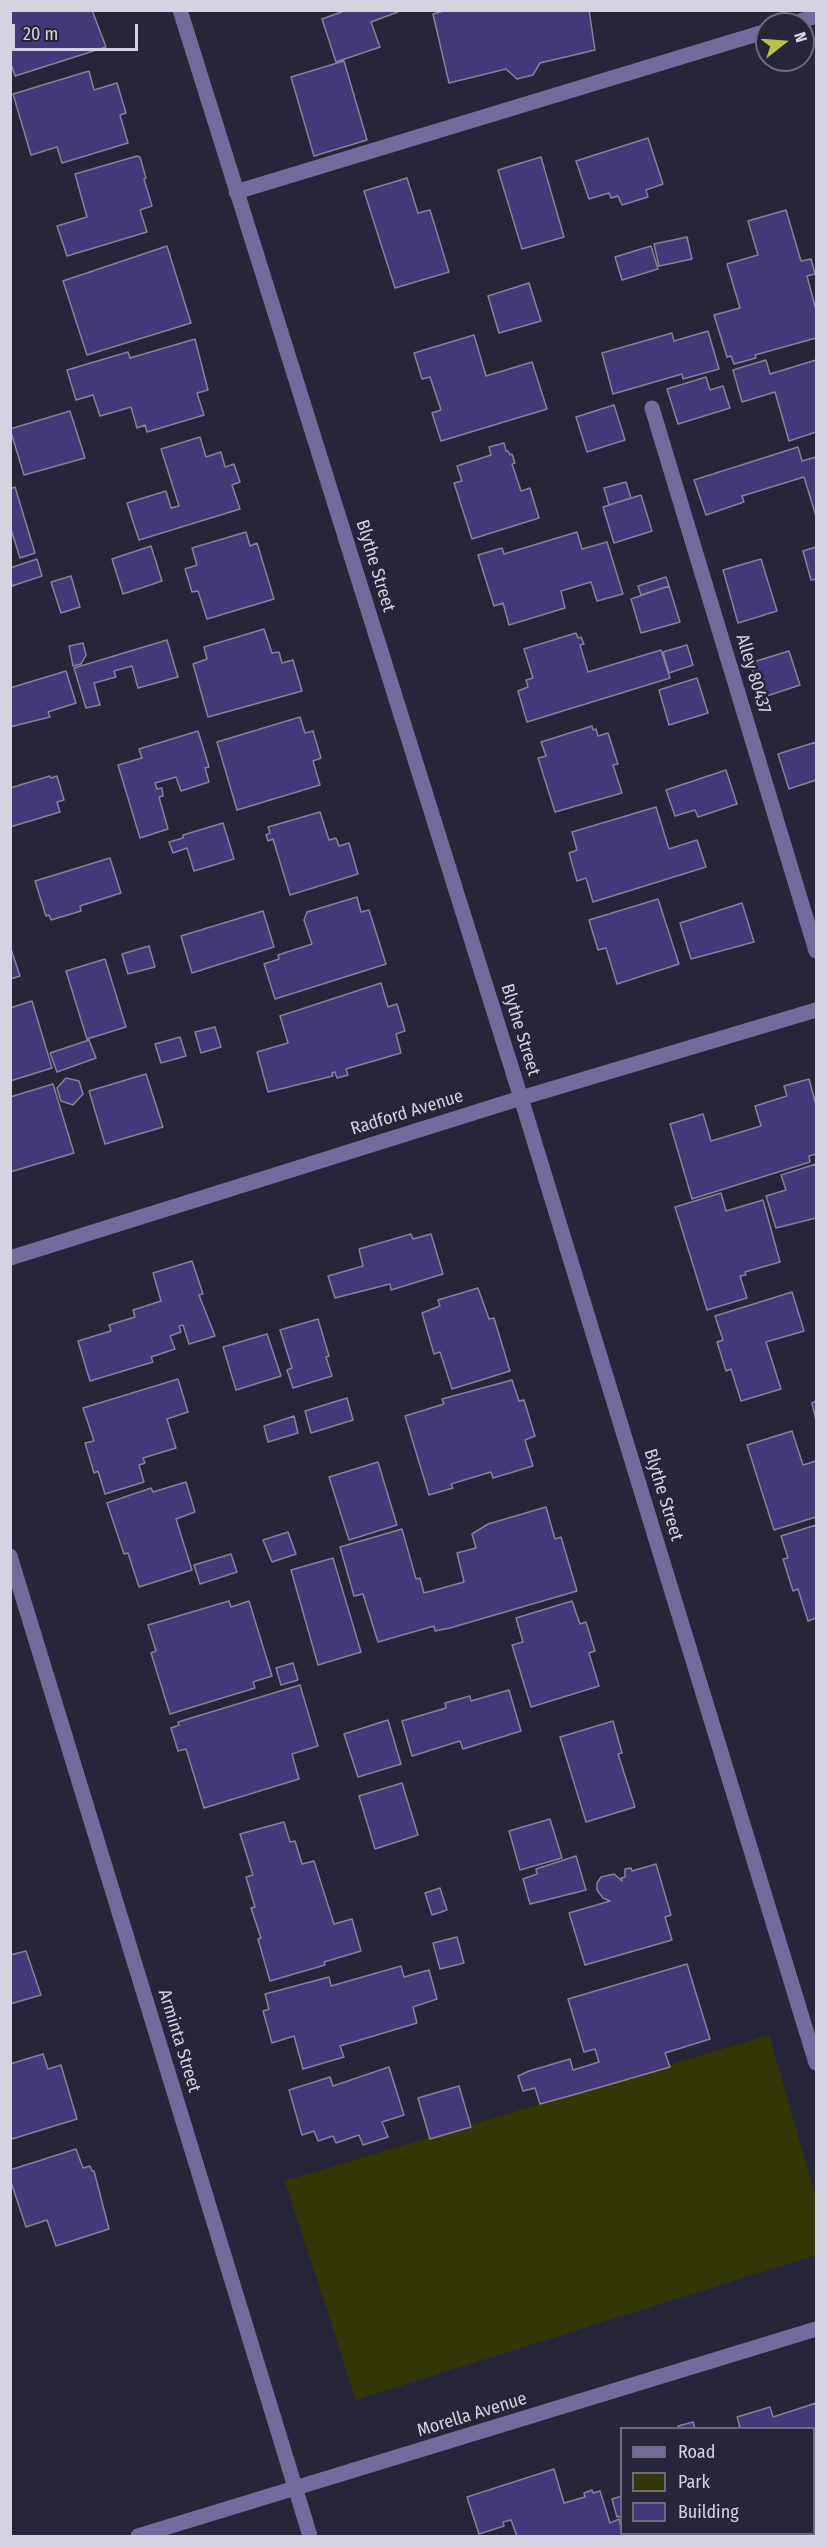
<!DOCTYPE html>
<style>
body{margin:0}
#map{position:relative;width:827px;height:2547px;overflow:hidden;background:#272539;font-family:"Fira Sans Condensed",sans-serif}
canvas{display:block}
.frame{position:absolute;inset:0;border:12px solid #d4d3e1;pointer-events:none}
.legend{position:absolute;left:620px;top:2427px;width:195px;height:108px;box-sizing:border-box;background:#272539;border:2px solid #6c6b7c;margin:0;padding:8px 10px;list-style:none;font-size:18px;color:#d4d3e1}
.legend li{display:flex;align-items:center;gap:12px;height:30px}
.legend b{width:30px;border:2px solid #6c6b7c}
.north{position:absolute;left:755px;top:12px;width:60px;height:60px;box-sizing:border-box;background:#272539;border:2px solid #6c6b7c;border-radius:50%;rotate:73deg;font-size:16px;font-weight:700;line-height:24px;text-align:center;color:#d4d3e1}
.north::after{content:'';display:block;margin:auto;width:21px;height:27px;background:#b7c148;clip-path:polygon(50% 0,100% 100%,50% 72%,0 100%)}
.scale{position:absolute;left:12px;top:24px;width:126px;height:27px;box-sizing:border-box;border:3px solid #d4d3e1;border-top:0;padding-left:8px;font-size:18px;line-height:21px;white-space:nowrap;color:#d4d3e1;-webkit-text-stroke:4px #272539;paint-order:stroke}
</style>
<div id="map">
<canvas width="827" height="2547"></canvas>
<div class="frame"></div>
<ul class="legend">
<li><b style="height:8px;background:#726c9d"></b>Road</li>
<li><b style="height:16px;background:#333706"></b>Park</li>
<li><b style="height:16px;background:#453878"></b>Building</li>
</ul>
<div class="north">N</div>
<div class="scale">20 m</div>
</div>
<script>
const g = document.querySelector('canvas').getContext('2d');
g.lineJoin = 'round';
function fill(path, color) { g.fillStyle = color; g.fill(path, 'evenodd'); }
function strokePath(path, color, width, dash) { g.strokeStyle = color; g.lineWidth = width; g.lineCap = dash ? 'butt' : 'round'; g.setLineDash(dash || []); g.stroke(path); }
function write(font, color, halo, rows, align = 'center') {
  g.font = font + ' "Fira Sans Condensed",sans-serif'; g.lineWidth = 5; g.setLineDash([]); g.textBaseline = 'middle'; g.strokeStyle = halo; g.fillStyle = color; for (const [text, x, y, turn = 0] of rows) {
    g.save(); g.translate(x, y); g.rotate((+turn || 0) * Math.PI / 180); g.textAlign = isNaN(turn) ? turn : align; if (halo) g.strokeText(text, 0, 0); g.fillText(text, 0, 0); g.restore();
  }
}
const green = new Path2D(`
 M769 2035 816 2198V2255L356 2400 285 2181Z`);
const building = new Path2D(`
 M10 10H92L106 47 15 76 10 61Z
 M347 10H397L398 12 371 22 380 47 336 62 322 19Z
 M447 10H589L595 50 540 63 533 75 517 79 506 69 449 83 433 14Z
 M344 61 367 140 314 156 291 77Z
 M89 71 94 90 117 83 126 113 120 115 128 143 62 163 57 147 31 155 13 94Z
 M648 138 663 184 646 190 648 197 622 205 618 196 611 198 609 193 589 199 576 161Z
 M137 156 140 157 146 178 144 179 152 206 140 210 147 232 67 256 57 226 87 217 75 174Z
 M541 157 564 237 522 249 498 170Z
 M407 178 418 213 430 210 449 272 395 288 364 191Z
 M786 210 801 261 811 259 815 274 807 276 816 310V338L755 355 756 358 734 364 731 356 727 357 714 315 740 308 727 264 758 255 748 221Z
 M687 237 692 259 659 266 654 244Z
 M167 246 191 323 87 355 63 281Z
 M651 246 658 269 622 280 615 257Z
 M529 283 541 321 499 333 488 296Z
 M708 331 719 369 683 379 682 374 613 394 602 353 672 333 674 341Z
 M474 335 486 376 532 362 547 409 441 441 432 413 441 410 430 377 422 379 414 353Z
 M195 339 208 390 197 393 204 415 147 432 145 425 137 428 131 407 100 416 93 395 76 400 67 370 128 352 130 358Z
 M766 360 770 374 816 360V432L789 441 775 392 742 402 733 370Z
 M706 377 710 390 723 386 730 408 678 424 667 389Z
 M614 405 625 440 587 452 576 417Z
 M70 411 85 458 24 475 10 429Z
 M200 437 206 457 221 452 225 467 234 464 240 482 232 485 240 509 139 540 127 503 166 491 171 508 179 506 161 449Z
 M504 443 506 451H508L510 455 512 454 515 463 512 464 521 491 530 488 539 518 472 539 454 483 462 481 457 466 491 455 489 447Z
 M798 447 802 461 816 457V516L804 477 742 496 744 502 706 515 694 480Z
 M626 482 631 498 609 505 604 488Z
 M15 487 35 553 20 558 10 526V489Z
 M641 495 652 531 614 543 603 507Z
 M246 532 250 546 257 543 274 599 207 619 198 591 192 592 185 569 197 565 192 548Z
 M577 532 582 549 607 542 623 594 597 601 591 582 561 591 565 608 509 625 503 603 494 606 478 555 502 548 504 554Z
 M151 546 162 581 123 594 112 559Z
 M816 547V579L811 580 803 551Z
 M37 559 42 576 12 586 10 568Z
 M761 559 777 611 738 623 723 570Z
 M71 576 80 607 61 613 51 582Z
 M666 577 669 586 641 595 638 586Z
 M669 586 680 622 641 633 631 599Z
 M264 629 272 653 279 652 282 663 293 660 302 691 208 717 193 664 207 659 204 647Z
 M576 633 578 638 581 637 584 644 580 645 588 672 661 650 670 678 527 722 518 691 528 687 526 680 533 678 524 649Z
 M167 640 178 677 138 688 132 666 114 671 116 677 94 683 100 705 86 708 74 668Z
 M83 643 86 655 81 664 73 666 69 646Z
 M687 645 693 665 669 673 663 652Z
 M789 651 800 685 761 698 750 663Z
 M66 671 76 703 48 712 50 717 10 727V688Z
 M697 678 708 713 669 725 659 690Z
 M300 717 305 733 313 731 321 758 313 761 320 785 237 810 217 742Z
 M592 726 593 730 596 729 598 736 608 733 618 764 613 765 622 793 555 812 538 758 546 756 541 742Z
 M198 731 209 767 205 768 209 782 181 791 176 777 155 783 157 789 162 788 163 796 159 797 168 829 140 838 118 765 142 758 139 749Z
 M816 742V780L789 789 778 754Z
 M726 770 737 804 698 817 695 810 675 816 666 790Z
 M50 776 51 778 57 776 64 800 57 802 60 812 10 827V788Z
 M656 807 669 849 697 840 706 867 593 902 586 878 577 881 569 853 577 850 572 832Z
 M320 812 329 840 336 838 339 846 349 843 358 874 290 895 273 839 268 841 266 835 270 833 268 827Z
 M223 823 234 859 194 871 187 848 173 853 169 842 183 838V835Z
 M110 858 121 893 80 906 81 911 51 920 49 915 46 916 35 881Z
 M357 897 361 912 369 910 386 964 275 999 264 964 279 959 278 955 312 944 304 920 307 912Z
 M658 899 679 964 617 984 606 948 598 950 589 920Z
 M742 903 754 942 691 959 680 923Z
 M263 911 274 947 192 973 181 936Z
 M10 946 20 976 10 979Z
 M149 946 155 967 128 974 122 954Z
 M105 959 126 1027 87 1039 66 971Z
 M381 983 388 1007 397 1004 405 1031 396 1034 401 1053 346 1069 348 1075 337 1078 335 1072 332 1073 333 1076 268 1092 257 1052 288 1043 280 1016Z
 M32 1001 52 1068 10 1081V1008Z
 M215 1027 221 1047 201 1053 195 1032Z
 M180 1037 186 1056 161 1063 155 1044Z
 M89 1040 96 1058 57 1072 50 1053Z
 M146 1074 163 1127 105 1144 89 1091Z
 M66 1078 79 1081 83 1094 73 1105 61 1101 57 1088Z
 M809 1079 816 1105V1154L809 1156 810 1162 692 1199 670 1124 703 1114 711 1141 761 1126 755 1106 787 1096 784 1086Z
 M53 1084 74 1153 10 1172V1097Z
 M816 1164V1218L776 1228 766 1196 786 1190 781 1175Z
 M721 1193 726 1211 763 1200 780 1262 745 1272 746 1275 740 1276 747 1298 707 1310 675 1207Z
 M411 1234 413 1239 431 1234 443 1274 391 1290 390 1284 335 1298 328 1276 363 1266 359 1249Z
 M192 1261 203 1294 199 1295 215 1336 189 1344 183 1325 179 1326 181 1332 170 1336 175 1349 151 1357 153 1362 90 1381 78 1341 111 1331 109 1325 135 1317 133 1310 161 1301 153 1273Z
 M478 1288 489 1319 494 1318 510 1371 452 1389 440 1352 434 1354 422 1313 440 1306 438 1300Z
 M792 1292 804 1331 766 1342 781 1389 741 1401 731 1369 726 1371 717 1342 723 1340 715 1316Z
 M318 1319 329 1356 326 1357 332 1376 293 1388 287 1370 292 1368 280 1330Z
 M267 1334 281 1376 236 1390 223 1347Z
 M178 1379 188 1412 167 1419 176 1448 143 1458 145 1463 139 1465 144 1482 105 1494 98 1471 94 1473 85 1443 94 1441 83 1408Z
 M512 1380 519 1401 524 1400 535 1436 525 1440 533 1466 493 1478 491 1472 451 1484 453 1488 429 1495 405 1416 444 1404 442 1399Z
 M347 1398 353 1420 311 1433 305 1411Z
 M816 1401V1420L812 1403Z
 M294 1416 298 1433 268 1442 264 1426Z
 M792 1431 803 1465 816 1461V1517L774 1530 747 1445Z
 M378 1462 397 1525 349 1540 329 1477Z
 M186 1482 195 1512 176 1519 192 1570 139 1587 128 1553 124 1554 107 1503 151 1488 153 1492Z
 M546 1507 555 1539 561 1537 577 1591 450 1628 435 1631 434 1626 378 1642 363 1594 354 1596 340 1547 402 1529 416 1579 420 1578 424 1593 464 1582 457 1553 476 1548 472 1534 488 1524Z
 M816 1525V1618L808 1621 798 1589 793 1591 783 1559 788 1558 781 1536Z
 M288 1532 296 1554 272 1562 263 1540Z
 M231 1554 237 1572 200 1584 194 1565Z
 M333 1558 361 1652 318 1665 291 1570Z
 M229 1601 231 1607 249 1601 272 1676 253 1682 255 1688 170 1714 151 1653 156 1651 148 1625Z
 M572 1601 580 1624 586 1622 595 1651 589 1653 599 1686 531 1707 512 1645 523 1642 516 1618Z
 M293 1663 298 1680 281 1685 276 1668Z
 M300 1685 318 1746 292 1754 299 1779 204 1808 186 1749 178 1751 171 1728 179 1725 178 1722Z
 M509 1690 521 1731 463 1749 460 1741 412 1756 402 1721 446 1708 445 1703 470 1696 471 1701Z
 M388 1720 401 1764 358 1777 344 1734Z
 M613 1721 622 1753 618 1754 635 1807 586 1822 560 1737Z
 M402 1783 418 1835 375 1849 359 1796Z
 M550 1819 562 1858 520 1870 509 1831Z
 M284 1822 290 1842 295 1841 302 1864 314 1861 334 1924 352 1919 361 1951 324 1962 325 1965 270 1981 258 1939 261 1938 251 1908 255 1907 246 1877 253 1875 240 1834Z
 M576 1856 586 1890 530 1904 523 1879 537 1874 536 1869Z
 M656 1864 671 1915 665 1917 672 1940 585 1965 569 1913 610 1901 603 1898 597 1890V1883L601 1877 614 1874 622 1881 621 1878 625 1877V1869L631 1868 632 1871Z
 M440 1888 447 1910 432 1915 425 1893Z
 M457 1937 464 1963 440 1969 433 1943Z
 M26 1951 41 1995 10 2004V1955Z
 M687 1964 710 2039 665 2053 670 2067 580 2093 540 2104 535 2088 523 2091 518 2076 529 2071 570 2059 573 2070 599 2062 595 2049 584 2052 568 1999Z
 M401 1966 404 1977 429 1970 437 1999 413 2007 417 2023 340 2046 344 2057 303 2069 294 2036 272 2043 263 2011 269 2009 265 1994 329 1977 331 1986Z
 M43 2054 48 2069 61 2065 77 2119 12 2139 10 2132V2064Z
 M389 2067 404 2115 382 2122 388 2137 363 2145 359 2135 336 2143 333 2136 318 2141 314 2131 302 2135 289 2090 330 2077 333 2086Z
 M459 2086 471 2127 430 2139 418 2098Z
 M76 2149 83 2168 90 2166 92 2171H94L109 2229 56 2246 47 2220 26 2227 10 2179V2170Z
 M816 2403V2465L814 2466V2428H736L740 2427 737 2417 770 2407 773 2417Z
 M693 2422 695 2428H678V2426Z
 M554 2469 564 2503 585 2497 584 2493 592 2490 593 2493 600 2491 610 2523 619 2519 622 2534 625 2536H517L511 2520 503 2522 504 2526 479 2534 467 2497Z
 M816 2490V2536H768L767 2534H814V2491Z
 M622 2496V2516L617 2517 612 2499Z`);
const minor = new Path2D(`
 M180 10 521 1098 816 2063
 M791 24 816 16
 M236 192 767 31
 M652 408 816 951
 M10 1258 521 1098 816 1010
 M10 1556 310 2536
 M138 2536 816 2329`);
const streetNames = [
 ["Blythe Street",375,566,73],
 ["Alley 80437",753,674,73],
 ["Blythe Street",520,1030,73],
 ["Radford Avenue",407,1113,-17],
 ["Blythe Street",663,1495,73],
 ["Arminta Street",179,2041,73],
 ["Morella Avenue",472,2415,-17]
];
fill(green, '#333706');
fill(building, '#453878');
strokePath(building, '#84829a', 1.5);
strokePath(minor, '#726c9d', 15);
write('18px', '#d4d3e1', '#272539', streetNames);
</script>
